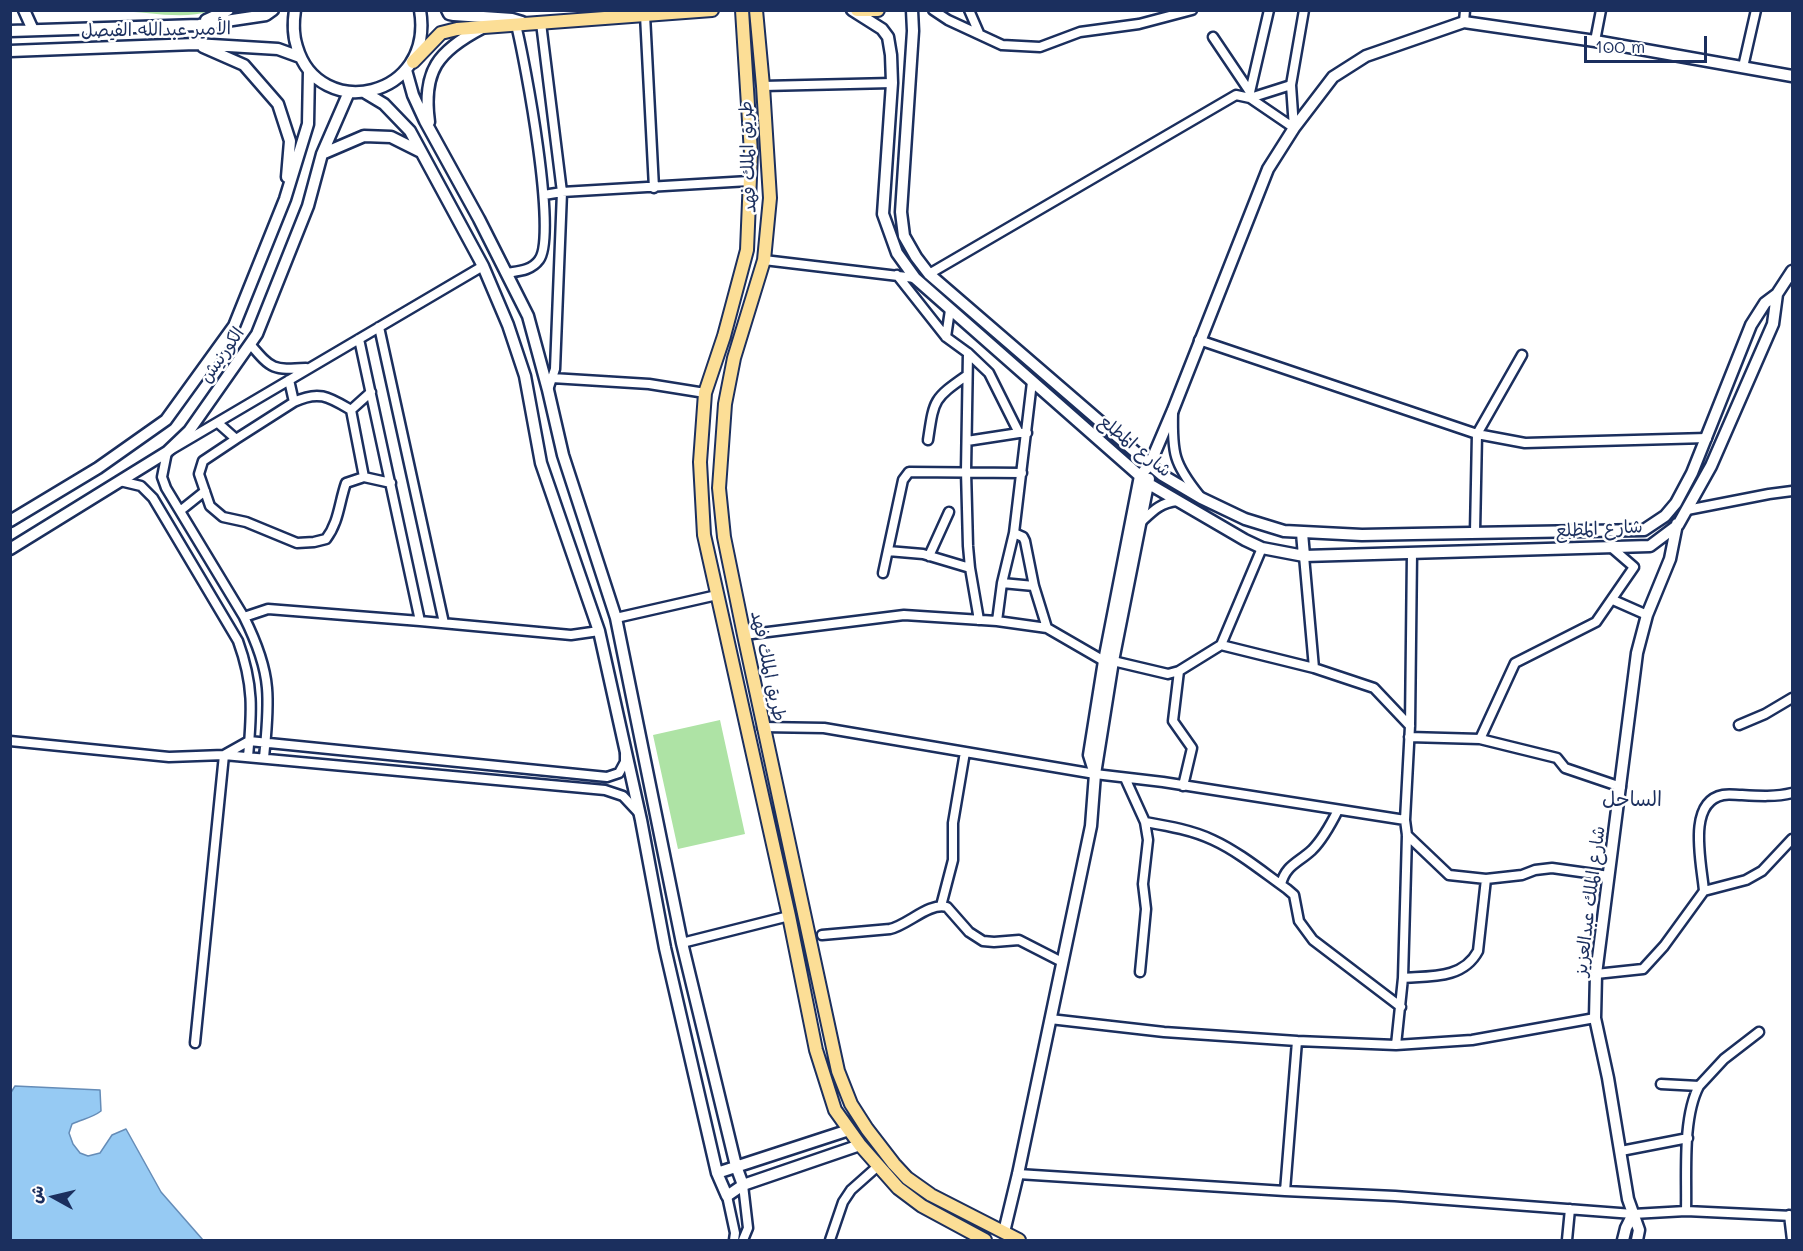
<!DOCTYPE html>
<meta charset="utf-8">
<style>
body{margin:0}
#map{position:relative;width:1803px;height:1251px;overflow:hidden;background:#fff;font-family:Mali,"Playpen Sans Arabic",sans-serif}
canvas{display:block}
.frame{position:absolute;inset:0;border:12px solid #1b2f5e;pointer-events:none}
.north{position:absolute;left:24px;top:1167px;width:60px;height:60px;-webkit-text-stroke:4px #fff;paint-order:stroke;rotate:278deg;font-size:16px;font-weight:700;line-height:24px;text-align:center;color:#1b2f5e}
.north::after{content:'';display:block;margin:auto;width:21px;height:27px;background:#1b2f5e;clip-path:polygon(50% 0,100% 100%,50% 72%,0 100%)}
.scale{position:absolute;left:1584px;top:36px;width:123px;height:27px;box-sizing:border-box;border:3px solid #1b2f5e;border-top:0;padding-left:8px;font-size:18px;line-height:21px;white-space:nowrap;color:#1b2f5e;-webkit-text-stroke:4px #fff;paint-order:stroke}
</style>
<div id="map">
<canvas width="1803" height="1251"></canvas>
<div class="frame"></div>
<div class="north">ش</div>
<div class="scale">100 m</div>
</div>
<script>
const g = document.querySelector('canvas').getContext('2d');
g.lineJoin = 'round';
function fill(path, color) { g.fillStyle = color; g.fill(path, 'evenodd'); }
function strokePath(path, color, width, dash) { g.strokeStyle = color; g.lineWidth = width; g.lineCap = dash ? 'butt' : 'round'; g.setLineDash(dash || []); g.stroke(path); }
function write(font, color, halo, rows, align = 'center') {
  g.font = font + ' Mali,"Playpen Sans Arabic",sans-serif'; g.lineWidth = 5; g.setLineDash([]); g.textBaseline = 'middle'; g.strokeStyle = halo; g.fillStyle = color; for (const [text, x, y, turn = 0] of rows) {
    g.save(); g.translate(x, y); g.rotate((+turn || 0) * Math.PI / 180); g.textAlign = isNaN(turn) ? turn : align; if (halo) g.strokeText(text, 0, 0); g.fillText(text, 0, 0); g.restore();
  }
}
const green = new Path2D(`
 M120 11V10L210 11C185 20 147 12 120 11Z
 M720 720 745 834 678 849 653 735Z`);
const water = new Path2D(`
 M15 1086 100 1090 101 1111C92 1118 82 1119 72 1124L69 1133 73 1144 80 1153 88 1156 100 1153 112 1135 126 1129 161 1192 203 1240H11L10 1094Z`);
const street = new Path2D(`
 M933 10 948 20 1002 45 1040 47 1080 32 1139 24 1192 10
 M969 10 979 33
 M645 15 654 188
 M1464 22 1465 10
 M541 23 562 192 555 369 548 390
 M1213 37 1250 92V98L1294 128 1291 85 1304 10
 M1595 41 1601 10
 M1743 67 1756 10
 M763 86 892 83
 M1250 92 1269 10
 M544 195 562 192 749 181
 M764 260 915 278
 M506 273C518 271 531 271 539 260 558 236 525 61 516 25
 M929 274 1236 95 1250 98 1291 85
 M897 275 946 337 968 353 989 373 1019 433H1027
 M379 327 444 623
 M946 337 950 310
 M359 339 420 621
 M1199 340 1477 434 1475 532
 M250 344C272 370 273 370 306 368
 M968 353 966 471 968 546 970 568 979 620
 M1522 355 1477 434 1525 443 1707 438
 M552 378 649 384 705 393
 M371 392 351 410 364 477 391 483
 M294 402C319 390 329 397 351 410
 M1173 413C1172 453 1174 464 1199 495
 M218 423 236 439 294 402 289 380
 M236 439 203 461 199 474 210 506 223 517 246 522 297 543 314 542 326 539C339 522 339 503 346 483L364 477
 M928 440C934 400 933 399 966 376
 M967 441 1019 433
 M120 481 141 486 153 498 238 641C254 685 252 711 248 757
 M1687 510 1769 494 1792 491
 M180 511 205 491
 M1140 523C1153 511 1160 503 1177 501
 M1014 533 1023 537 1025 541 1034 586 1047 628
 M1612 548 1634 567 1596 622 1515 663 1480 739 1557 758 1565 768 1621 787
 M888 551 923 554 970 568
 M929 556 949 512
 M1304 556 1314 668 1374 688 1410 726
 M883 573 903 480 909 472 1022 473
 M1002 583 1034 586
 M1613 600 1647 615
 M244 617 268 609 420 621 571 635 599 631
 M616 618 717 595
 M997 621 1002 583 1014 533 1032 382
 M744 635 904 615 997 621 1047 628 1104 661
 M1221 645 1314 668
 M1113 661 1168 674 1179 671 1221 645 1262 548
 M1179 671 1173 721 1192 748 1183 786
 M1739 725 1765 714 1792 698
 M762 727 824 728 1095 774 1163 782 1405 820
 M1409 737 1480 739
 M10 741 169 757 224 755 195 1043
 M625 755V762L619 773 607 777 249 741 224 755 605 790 623 796 637 811
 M264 758C266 735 269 711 267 688 265 663 255 639 244 617L166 488 162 477 167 452 483 266
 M1125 778 1145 822 1148 840 1143 884 1146 909 1140 972
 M1145 822C1168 826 1192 830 1213 840 1239 852 1263 872 1287 889L1294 895 1299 921 1313 940 1401 1007
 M1407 835 1449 875 1486 879 1522 875 1535 870 1552 868 1609 876
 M1281 884C1286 865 1298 863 1312 850 1323 839 1331 824 1338 810
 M1704 891C1702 865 1686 802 1723 795 1728 794 1736 795 1742 795 1759 796 1776 797 1792 793
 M941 906 953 860V823L965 752
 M822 935 890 929C908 925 929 902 947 907L969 932 983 941 994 942 1019 940 1062 962
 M682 943 789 916
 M1596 974 1643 969 1664 946 1704 891 1746 880 1762 871 1792 839
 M1403 978C1431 976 1463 979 1478 951L1486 879
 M1050 1019 1164 1032 1297 1041 1396 1045 1472 1040 1595 1018
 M1396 1045 1403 978 1407 835 1405 820 1410 726 1412 553
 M1661 1084 1699 1086C1682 1118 1687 1175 1686 1211
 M1699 1086 1724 1059 1759 1032
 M1621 1151 1688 1138
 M1018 1174 1285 1191 1395 1196 1633 1214 1686 1211 1792 1216
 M1285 1191 1297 1041
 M727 1196 735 1233 734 1240
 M1789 1215 1792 1240
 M743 1240 748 1228 743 1185
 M830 1240 843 1202 851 1190 878 1166
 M1567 1240 1570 1209`);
const secondary = new Path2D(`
 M24 10 33 30
 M295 10C293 23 293 35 297 47 319 122 435 99 420 10
 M447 10 449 14 454 15 512 19 522 22
 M852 10 882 29 888 37 891 55 892 83 883 214 897 253 915 278 1149 484 1245 540 1262 548 1304 556 1650 546 1678 525 1711 466 1773 324 1777 294
 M912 10 913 31 901 212 904 236 916 257 929 274 1162 475 1201 498 1245 519 1284 531 1362 535 1413 534 1644 530 1665 516 1676 503 1692 473 1751 325 1765 303 1777 294 1792 271
 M206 20 228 10
 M10 31 199 25 266 15 273 10
 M203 47 244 65 278 104 290 141 287 177
 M10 51 195 44 278 49 300 57
 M406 70 413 95 425 121 479 219 528 316 548 390 563 455 616 618 682 943 736 1166 743 1185
 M364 92 384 104 410 131 483 266 508 325 525 376 541 463 599 631 641 820 665 948 717 1173 727 1196 743 1185 860 1145
 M429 122C422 71 438 51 482 28
 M322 154 364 136 391 137 421 152
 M10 521 98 468 166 420 234 326 285 199 308 124 309 71
 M1302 533 1304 556
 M10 549 167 452 189 431 257 334 308 206 322 154 349 92
 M1095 774 1089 755 1104 661 1140 476 1150 464 1173 410 1268 169 1294 128 1333 77 1366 56 1464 22 1595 41 1792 76
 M717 1173 849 1130
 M1004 1232 1018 1174 1091 826 1095 774 1113 661 1149 479
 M1623 1240 1626 1228 1633 1214
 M1637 1240 1639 1230 1628 1199 1608 1078 1595 1018 1596 974 1637 653 1647 615 1670 559 1677 524`);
const primary = new Path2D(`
 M742 10 751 153 747 250 724 336 705 393 700 462 704 535 789 916 816 1050 835 1110 860 1145 898 1188 922 1206 985 1240
 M756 10 763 86 770 198 764 260 734 358 725 404 719 488 724 537 744 635 838 1071 851 1104 867 1129 894 1164 907 1178 931 1195 1019 1240
 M857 10H878
 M413 62 441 33 457 29 712 10`);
const streetNames = [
 ["الأمير عبدالله الفيصل",156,30,-1],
 ["طريق الملك فهد",748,157,-92],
 ["الكورنيش",222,355,-55],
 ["شارع المطلع",1135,446,39],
 ["شارع المطلع",1599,529,-3],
 ["طريق الملك فهد",768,666,78],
 ["شارع الملك عبدالعزيز",1590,901,-83]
];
const neighbourhoodNames = [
 ["الساحل",1632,800]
];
fill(green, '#aee3a5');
fill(water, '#96caf3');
strokePath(water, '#658cb7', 1.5);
strokePath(street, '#1b2f5e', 13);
strokePath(secondary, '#1b2f5e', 15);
strokePath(primary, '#1b2f5e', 16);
strokePath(street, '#fff', 8);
strokePath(secondary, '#fff', 10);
strokePath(primary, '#fcde96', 12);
write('18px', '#1b2f5e', '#fff', streetNames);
write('20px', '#1b2f5e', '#fff', neighbourhoodNames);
</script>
